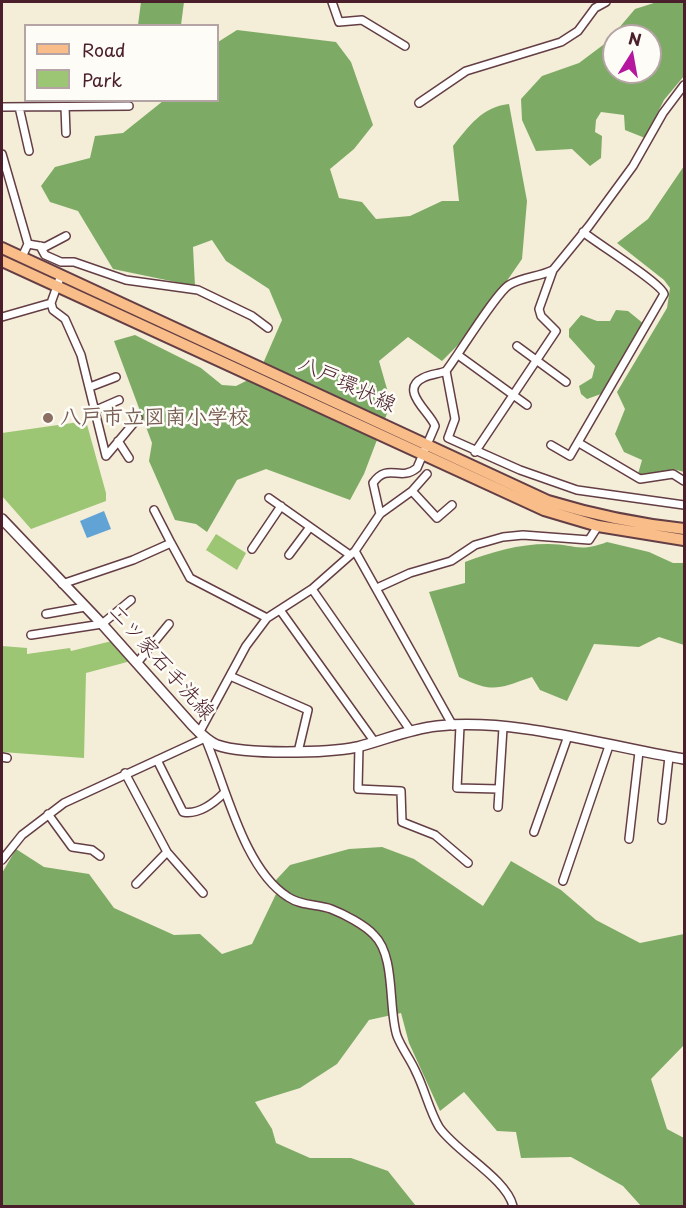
<!DOCTYPE html>
<meta charset="utf-8">
<style>
body{margin:0}
#map{position:relative;width:686px;height:1208px;overflow:hidden;background:#f4edd8;font-family:"Playpen Sans",sans-serif}
canvas{display:block}
.frame{position:absolute;inset:0;border:3px solid #4a1f2b;pointer-events:none}
.legend{position:absolute;left:24px;top:24px;width:195px;height:78px;box-sizing:border-box;background:#fdfcf7;border:2px solid #b5a4a5;margin:0;padding:8px 10px;list-style:none;font-size:18px;color:#4a1f2b}
.legend li{display:flex;align-items:center;gap:12px;height:30px}
.legend b{width:30px;border:2px solid #b5a4a5}
.north{position:absolute;left:602px;top:24px;width:60px;height:60px;box-sizing:border-box;background:#fdfcf7;border:2px solid #b5a4a5;border-radius:50%;rotate:11deg;font-size:16px;font-weight:700;line-height:24px;text-align:center;color:#4a1f2b}
.north::after{content:'';display:block;margin:auto;width:21px;height:27px;background:#b5179e;clip-path:polygon(50% 0,100% 100%,50% 72%,0 100%)}
</style>
<div id="map">
<canvas width="686" height="1208"></canvas>
<div class="frame"></div>
<ul class="legend">
<li><b style="height:8px;background:#f8bd89"></b>Road</li>
<li><b style="height:16px;background:#9cc673"></b>Park</li>
</ul>
<div class="north">N</div>
</div>
<script>
const g = document.querySelector('canvas').getContext('2d');
g.lineJoin = 'round';
function fill(path, color) { g.fillStyle = color; g.fill(path, 'evenodd'); }
function strokePath(path, color, width, dash) { g.strokeStyle = color; g.lineWidth = width; g.lineCap = dash ? 'butt' : 'round'; g.setLineDash(dash || []); g.stroke(path); }
function write(font, color, halo, rows, align = 'center') {
  g.font = font + ' "Playpen Sans","Klee One",sans-serif'; g.lineWidth = 5; g.setLineDash([]); g.textBaseline = 'middle'; g.strokeStyle = halo; g.fillStyle = color; for (const [text, x, y, turn = 0] of rows) {
    g.save(); g.translate(x, y); g.rotate((+turn || 0) * Math.PI / 180); g.textAlign = isNaN(turn) ? turn : align; if (halo) g.strokeText(text, 0, 0); g.fillText(text, 0, 0); g.restore();
  }
}
const green = new Path2D(`
 M86 421 106 493V501L31 529 2 496V433Z
 M216 534 246 553 237 570 206 550Z
 M112 641 131 661 86 673 84 758 2 752V646L27 648V654L70 648 71 651Z`);
const forest = new Path2D(`
 M141 2H184L181 25H138Z
 M657 2H684V76L664 100 645 138 625 130 624 115 601 112 596 120 595 132 602 136 601 158 590 166 572 149 536 151 522 120 521 99 542 76 579 63 607 42 635 9ZM614 36H650V72H614Z
 M237 30 336 42 351 62 373 125 354 149 330 169 339 198 362 202 376 219 410 216 442 201H459L453 146C469 126 482 107 509 104L527 201 522 259 473 330 442 361 408 337 379 361 391 403 364 474 350 500 266 469 237 480 207 532 196 524 175 520 149 461 152 443 114 341 135 335 201 368 222 385 236 386 258 375 282 320 269 289 226 261 212 240 193 247 195 286 113 269 78 211 50 202 41 186 55 167 90 158 95 136 123 133 163 101 218 100V42Z
 M684 166V472L673 469 646 477 638 474 642 460 624 452 615 434 625 409 617 392 667 308 670 288 664 280 617 243 648 219Z
 M616 310 628 311 644 324 601 394 587 399 581 394 579 386 592 378 595 366 569 337V329L581 315 597 321H610Z
 M607 542 649 552 673 563H684V645L659 637 639 647 594 644 567 701 540 690 532 677C497 689 493 693 459 677L429 592 465 583V562C492 552 518 544 548 544 574 544 579 553 607 542Z
 M382 847 414 859 483 906 511 861 561 890 596 920 640 943 684 934V1045L651 1079 667 1129 684 1138V1206H641L623 1186 571 1157 521 1158 516 1132 497 1131 464 1092 440 1111 409 1043 401 1013 369 1020 337 1064 300 1088 255 1102 272 1129 276 1143 310 1158H351L388 1171 416 1206H2V873L16 849 44 867 89 874 114 908 174 935 200 934 222 954 252 944 276 894V880L290 865 349 849Z`);
const water = new Path2D(`
 M104 511 111 529 87 538 80 521Z`);
const minor = new Path2D(`
 M332 2 339 22 362 20 405 46
 M419 103 466 71 561 42 578 31 595 8 606 2
 M2 107 129 106
 M19 107 29 151
 M65 107 66 133
 M2 154 28 244 22 257
 M28 244 45 247 66 236
 M40 246 45 255 61 262H74L126 280 198 290 252 316 268 328
 M61 275 51 303 53 310 65 319 81 355 106 456 138 418
 M2 317 51 303
 M517 346 566 382
 M458 355 527 405
 M446 371 455 419 448 438 520 470 577 490 684 505
 M90 387 116 377
 M96 410 119 400
 M118 441 129 458
 M579 443 640 479 673 474 684 481
 M551 445 570 456 664 294C661 283 598 244 583 232
 M475 452 556 331 541 316 539 309 553 270 589 226 633 166 663 113 684 85
 M412 491 437 518 452 505
 M269 498 350 555
 M154 510 171 543
 M380 514 373 483C388 462 400 482 417 468L435 426C431 413 398 390 423 378 430 374 439 374 446 371 459 354 496 293 509 285 522 277 539 277 553 270
 M252 549 281 506
 M355 551 453 726
 M289 555 310 527
 M62 584 133 560 171 543 190 578 267 618
 M377 588 410 573 451 561 475 545 503 537 523 535 589 540 598 526
 M312 589 410 730
 M280 610 374 741
 M46 614 85 607
 M31 635 102 624 131 600
 M137 663 169 624
 M230 676 308 710 298 752
 M460 726 457 788 499 789
 M199 733 246 646 267 618 312 589 355 551 380 514 412 491 427 474
 M359 746 358 789 401 791 402 822 435 835 468 863
 M2 757 7 758
 M157 760 183 812C199 815 213 804 224 793
 M125 773 167 852 203 893
 M498 807 503 728
 M48 814 72 847 92 850 100 856
 M662 820 669 757
 M534 832 568 736
 M629 839 639 752
 M2 860 22 835 64 803 205 738C225 783 243 869 288 897 301 906 317 904 331 909 344 914 365 925 374 935 396 956 388 1009 397 1036 402 1049 411 1060 416 1072 425 1090 429 1110 439 1127 456 1152 506 1178 513 1206
 M563 881 609 746
 M136 884 167 852`);
const tertiary = new Path2D(`
 M2 519 102 624 192 725C200 733 207 741 217 745 245 755 328 753 357 747 385 740 409 729 437 726 520 718 603 746 684 759`);
const primary = new Path2D(`
 M2 248 548 501C594 515 637 524 684 529
 M2 261 544 510 598 526 684 540`);
const markers = [
 [48,418,6,"#8d6e63"]
];
const streetNames = [
 ["八戸環状線",347,385,25],
 ["二ツ家石手洗線",161,663,48]
];
const educationNames = [
 ["八戸市立図南小学校",60,418]
];
fill(green, '#9cc673');
fill(forest, '#7dab65');
fill(water, '#62a3d5');
strokePath(minor, '#643e45', 10);
strokePath(tertiary, '#643e45', 12);
strokePath(primary, '#643e45', 14);
strokePath(minor, '#fff', 7);
strokePath(tertiary, '#fff', 9);
strokePath(primary, '#f8bd89', 10);
for (const [x, y, r, color] of markers) { const dot = new Path2D(); dot.arc(x, y, r, 0, 2 * Math.PI); g.fillStyle = color; g.fill(dot); strokePath(dot, '#fdfcf7', 2); }
write('21px', '#4a1f2b', '#fdfcf7', streetNames);
write('bold 21px', '#785e54', '#fdfcf7', educationNames, 'left');
</script>
